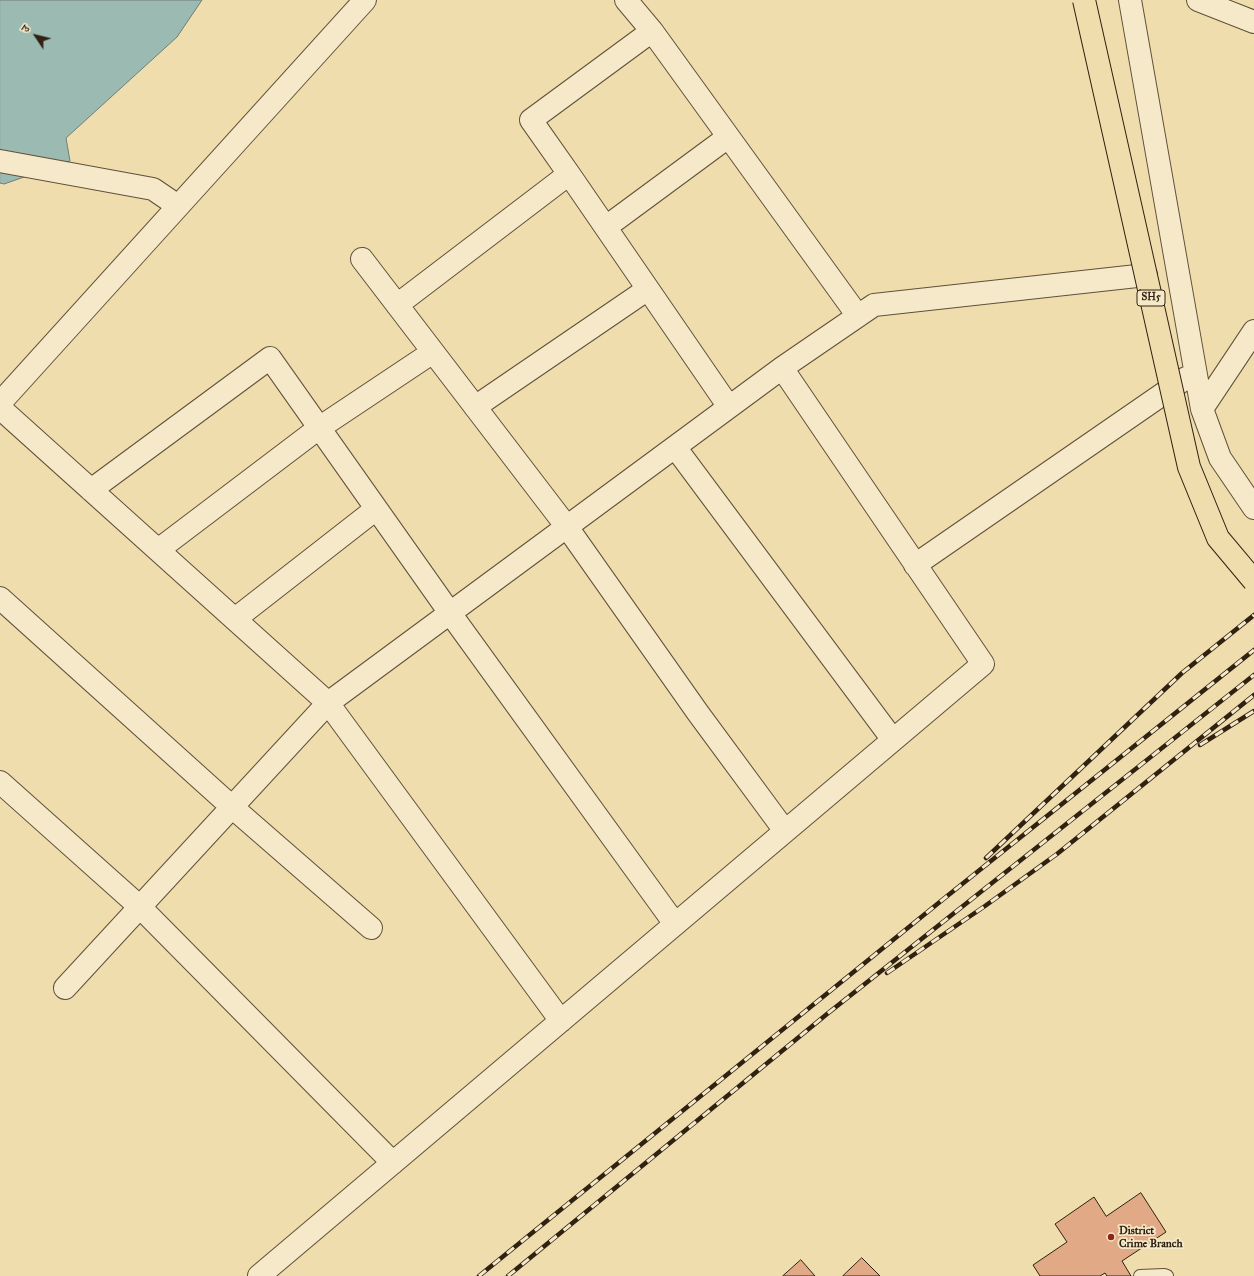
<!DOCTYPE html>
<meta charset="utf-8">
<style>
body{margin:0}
#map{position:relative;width:1254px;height:1276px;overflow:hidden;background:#efddae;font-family:"IM FELL Great Primer","Noto Serif Devanagari",serif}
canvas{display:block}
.north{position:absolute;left:16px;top:16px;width:40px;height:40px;-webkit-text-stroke:3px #f5e9ca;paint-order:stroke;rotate:305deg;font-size:11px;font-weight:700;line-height:16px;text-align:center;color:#302111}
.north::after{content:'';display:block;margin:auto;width:14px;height:18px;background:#302111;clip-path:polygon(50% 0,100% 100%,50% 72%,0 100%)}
</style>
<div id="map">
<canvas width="1254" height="1276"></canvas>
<div class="north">उ</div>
</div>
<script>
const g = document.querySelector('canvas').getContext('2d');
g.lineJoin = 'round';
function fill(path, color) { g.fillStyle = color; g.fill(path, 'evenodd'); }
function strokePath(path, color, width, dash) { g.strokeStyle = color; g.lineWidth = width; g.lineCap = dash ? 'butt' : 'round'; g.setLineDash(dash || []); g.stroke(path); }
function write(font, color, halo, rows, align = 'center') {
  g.font = font + ' "IM FELL Great Primer",serif'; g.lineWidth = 3.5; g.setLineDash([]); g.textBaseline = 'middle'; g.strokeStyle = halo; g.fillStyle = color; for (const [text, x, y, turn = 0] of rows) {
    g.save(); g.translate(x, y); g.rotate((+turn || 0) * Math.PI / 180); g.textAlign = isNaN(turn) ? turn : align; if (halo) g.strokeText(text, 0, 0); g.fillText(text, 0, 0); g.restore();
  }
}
const water = new Path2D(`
 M0 0H202L177 37 66 138 70 161 4 184 0 183Z`);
const building = new Path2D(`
 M1141 1193 1166 1232 1122 1261 1131 1276H1107L1105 1273 1100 1276H1040L1033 1265 1067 1242 1055 1224 1094 1197 1106 1216Z
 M862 1258 880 1276H843Z
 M801 1260 815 1276H783Z`);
const service = new Path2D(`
 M1140 1276 1164 1275 1167 1276`);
const minor = new Path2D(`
 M626 0 652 31
 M1130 0 1202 409 1220 458 1254 508
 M1198 0 1254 22
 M0 161 153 189 178 206
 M606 227 728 137
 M362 259 567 527 698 713 785 831
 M397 305 569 174
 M0 403 365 0
 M475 407 648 289
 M729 407 569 174 531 120 652 31 858 316
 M0 408 328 703 561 1021
 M1202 409 1254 331
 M675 447 893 740
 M91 490 270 358 450 613 675 924
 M158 550 319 428 433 352
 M915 565 1186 378
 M0 598 232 807 371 928
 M235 619 376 509
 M0 782 140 907 393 1163
 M65 988 328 703 782 368 874 305 1146 275
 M259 1276 983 664 782 368`);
const rail = new Path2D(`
 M1200 745 1254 711
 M986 858 1182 673 1254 615
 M887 973 985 906 1057 854 1254 695
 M479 1276 941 901 1254 650
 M508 1276 827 1014 1254 675`);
const primaryBridge = new Path2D(`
 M1084 0 1189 467 1218 538 1254 581`);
const markers = [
 [1111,1237,4,"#8f2418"]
];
const shields = [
 [1151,298,28]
];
const shieldNames = [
 ["SH5",1151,298]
];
const poiNames = [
 ["District",1119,1231],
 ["Crime Branch",1119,1244]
];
fill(water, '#9bbab2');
strokePath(water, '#707d72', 1);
fill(building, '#e1a986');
strokePath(building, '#302111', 1);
strokePath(service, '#605038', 14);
strokePath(minor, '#605038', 24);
strokePath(service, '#f5e9ca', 12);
strokePath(minor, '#f5e9ca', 22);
strokePath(rail, '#302111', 4.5);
strokePath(rail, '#f5e9ca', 3, [9]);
strokePath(primaryBridge, '#302111', 24, []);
strokePath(primaryBridge, '#efddae', 22);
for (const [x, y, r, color] of markers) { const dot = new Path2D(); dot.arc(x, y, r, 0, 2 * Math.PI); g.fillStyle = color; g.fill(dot); strokePath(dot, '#f5e9ca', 1.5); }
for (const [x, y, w] of shields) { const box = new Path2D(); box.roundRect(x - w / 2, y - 8, w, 16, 3); g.fillStyle = '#f5e9ca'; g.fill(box); strokePath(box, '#302111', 1); }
write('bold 10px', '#302111', null, shieldNames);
write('bold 11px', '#302111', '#f5e9ca', poiNames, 'left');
</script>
